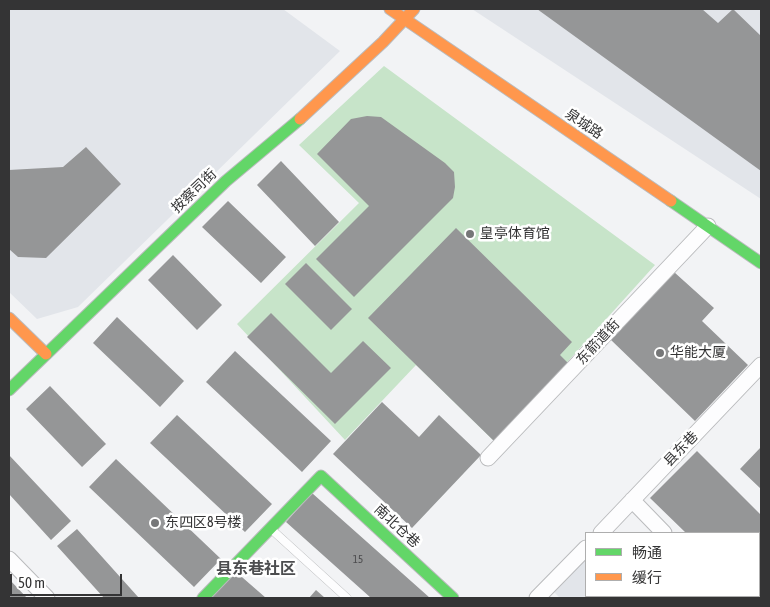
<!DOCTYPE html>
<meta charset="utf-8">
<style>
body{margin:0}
#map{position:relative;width:770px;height:607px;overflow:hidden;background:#f2f3f5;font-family:"Asap Condensed","Noto Sans SC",sans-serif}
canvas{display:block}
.frame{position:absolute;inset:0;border:10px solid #343435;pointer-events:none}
.legend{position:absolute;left:585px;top:532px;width:175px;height:65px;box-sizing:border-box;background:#fff;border:1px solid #aeaeae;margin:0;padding:6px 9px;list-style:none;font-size:15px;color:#343435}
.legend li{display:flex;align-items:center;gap:10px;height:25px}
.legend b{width:25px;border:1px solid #aeaeae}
.scale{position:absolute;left:10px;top:574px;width:112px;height:22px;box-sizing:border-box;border:2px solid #343435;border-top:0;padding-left:6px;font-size:15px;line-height:18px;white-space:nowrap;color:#343435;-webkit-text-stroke:4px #fff;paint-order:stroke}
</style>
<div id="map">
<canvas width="770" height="607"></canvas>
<div class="frame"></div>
<ul class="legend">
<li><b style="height:6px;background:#63d668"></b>畅通</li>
<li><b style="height:6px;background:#ff974d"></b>缓行</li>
</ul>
<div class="scale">50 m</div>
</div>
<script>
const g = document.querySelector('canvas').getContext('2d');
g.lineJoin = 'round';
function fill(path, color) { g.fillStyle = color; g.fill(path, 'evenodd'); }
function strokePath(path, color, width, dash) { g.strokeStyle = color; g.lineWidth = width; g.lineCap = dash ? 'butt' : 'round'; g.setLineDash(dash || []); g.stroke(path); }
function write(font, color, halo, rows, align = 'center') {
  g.font = font + ' "Asap Condensed","Noto Sans SC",sans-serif'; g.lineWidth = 5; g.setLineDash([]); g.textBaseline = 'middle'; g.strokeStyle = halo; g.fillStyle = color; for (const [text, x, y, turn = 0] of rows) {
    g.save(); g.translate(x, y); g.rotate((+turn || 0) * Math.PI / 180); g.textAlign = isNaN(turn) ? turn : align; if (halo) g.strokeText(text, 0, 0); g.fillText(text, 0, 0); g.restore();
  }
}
const built = new Path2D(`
 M9 9H283L340 51 78 307 37 319 9 292Z
 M472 9H761V199Z
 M586 559V596H627L629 598H560L554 592Z`);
const green = new Path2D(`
 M384 66 655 265 495 442 416 365 345 440 237 324 359 203 299 145Z`);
const building = new Path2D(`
 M537 9H702L718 23 733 9 761 36V171Z
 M367 116 381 117 445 163 454 172 455 187 453 198 354 297 316 259 369 206 317 154 351 119Z
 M86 147 121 184 46 258 18 257 9 249V170L63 167Z
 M281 161 339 222 315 246 257 185Z
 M228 201 286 257 261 283 202 227Z
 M456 228 572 342 560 355 570 365 495 442 368 318Z
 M173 255 222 305 197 330 148 280Z
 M306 263 352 309 331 330 285 284Z
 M674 272 714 308 702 321 748 365 695 421 611 340Z
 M271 313 331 373 363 341 391 368 335 424 247 337Z
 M117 317 184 381 160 407 93 343Z
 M235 351 331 441 302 472 206 382Z
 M50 386 106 444 82 467 26 409Z
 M382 402 419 437 439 415 481 455 412 528 333 454Z
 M177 415 272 504 245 532 150 443Z
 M761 447V489L740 469Z
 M697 451 761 515V574L759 576V533H686L650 498Z
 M9 455 71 521 51 540 9 494Z
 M116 459 221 559 194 587 89 487Z
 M312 493 430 598H371L286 522Z
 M77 529 139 598H104L57 546Z
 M235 571 266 598H211Z
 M9 579 27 598H9Z
 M316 590 325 598H309Z
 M646 596H683L681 598H649Z`);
const lane = new Path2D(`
 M271 529 347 598`);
const street = new Path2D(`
 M488 458 708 226
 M632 500 664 533
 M601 533 761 365
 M9 559 47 598
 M726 596 728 598
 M537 598 586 548`);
const fast = new Path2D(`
 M671 201 761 263
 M9 390 226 181 300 119
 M203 598 321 476 453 598`);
const slow = new Path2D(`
 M390 9 671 201
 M300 119 383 42 414 9
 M9 318 46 354`);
const markers = [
 [470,234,5,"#767778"],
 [660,353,5,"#767778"],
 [155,523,5,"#767778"]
];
const numberNames = [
 ["15",358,560]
];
const streetNames = [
 ["泉城路",584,124,34],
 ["按察司街",194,191,-44],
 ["东箭道街",598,342,-47],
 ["县东巷",681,449,-46],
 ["南北仓巷",397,526,43]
];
const poiNames = [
 ["皇亭体育馆",480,234],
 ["华能大厦",670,353],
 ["东四区8号楼",165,523]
];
const quarterNames = [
 ["县东巷社区",256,569]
];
fill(built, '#e2e5ea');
fill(green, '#c7e4c9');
fill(building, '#959697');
strokePath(lane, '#babbbd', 9);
strokePath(street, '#babbbd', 17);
strokePath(fast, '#babbbd', 13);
strokePath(slow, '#babbbd', 13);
strokePath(lane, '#fdfdfe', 8);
strokePath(street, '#fdfdfe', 15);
strokePath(fast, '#63d668', 11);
strokePath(slow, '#ff974d', 11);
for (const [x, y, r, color] of markers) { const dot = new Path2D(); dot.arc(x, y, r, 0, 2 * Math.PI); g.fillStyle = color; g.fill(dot); strokePath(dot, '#fff', 2); }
write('11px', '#4c4c4e', null, numberNames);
write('14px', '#343435', '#fff', streetNames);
write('14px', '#343435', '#fff', poiNames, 'left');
write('bold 16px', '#4c4d4f', '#fff', quarterNames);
</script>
